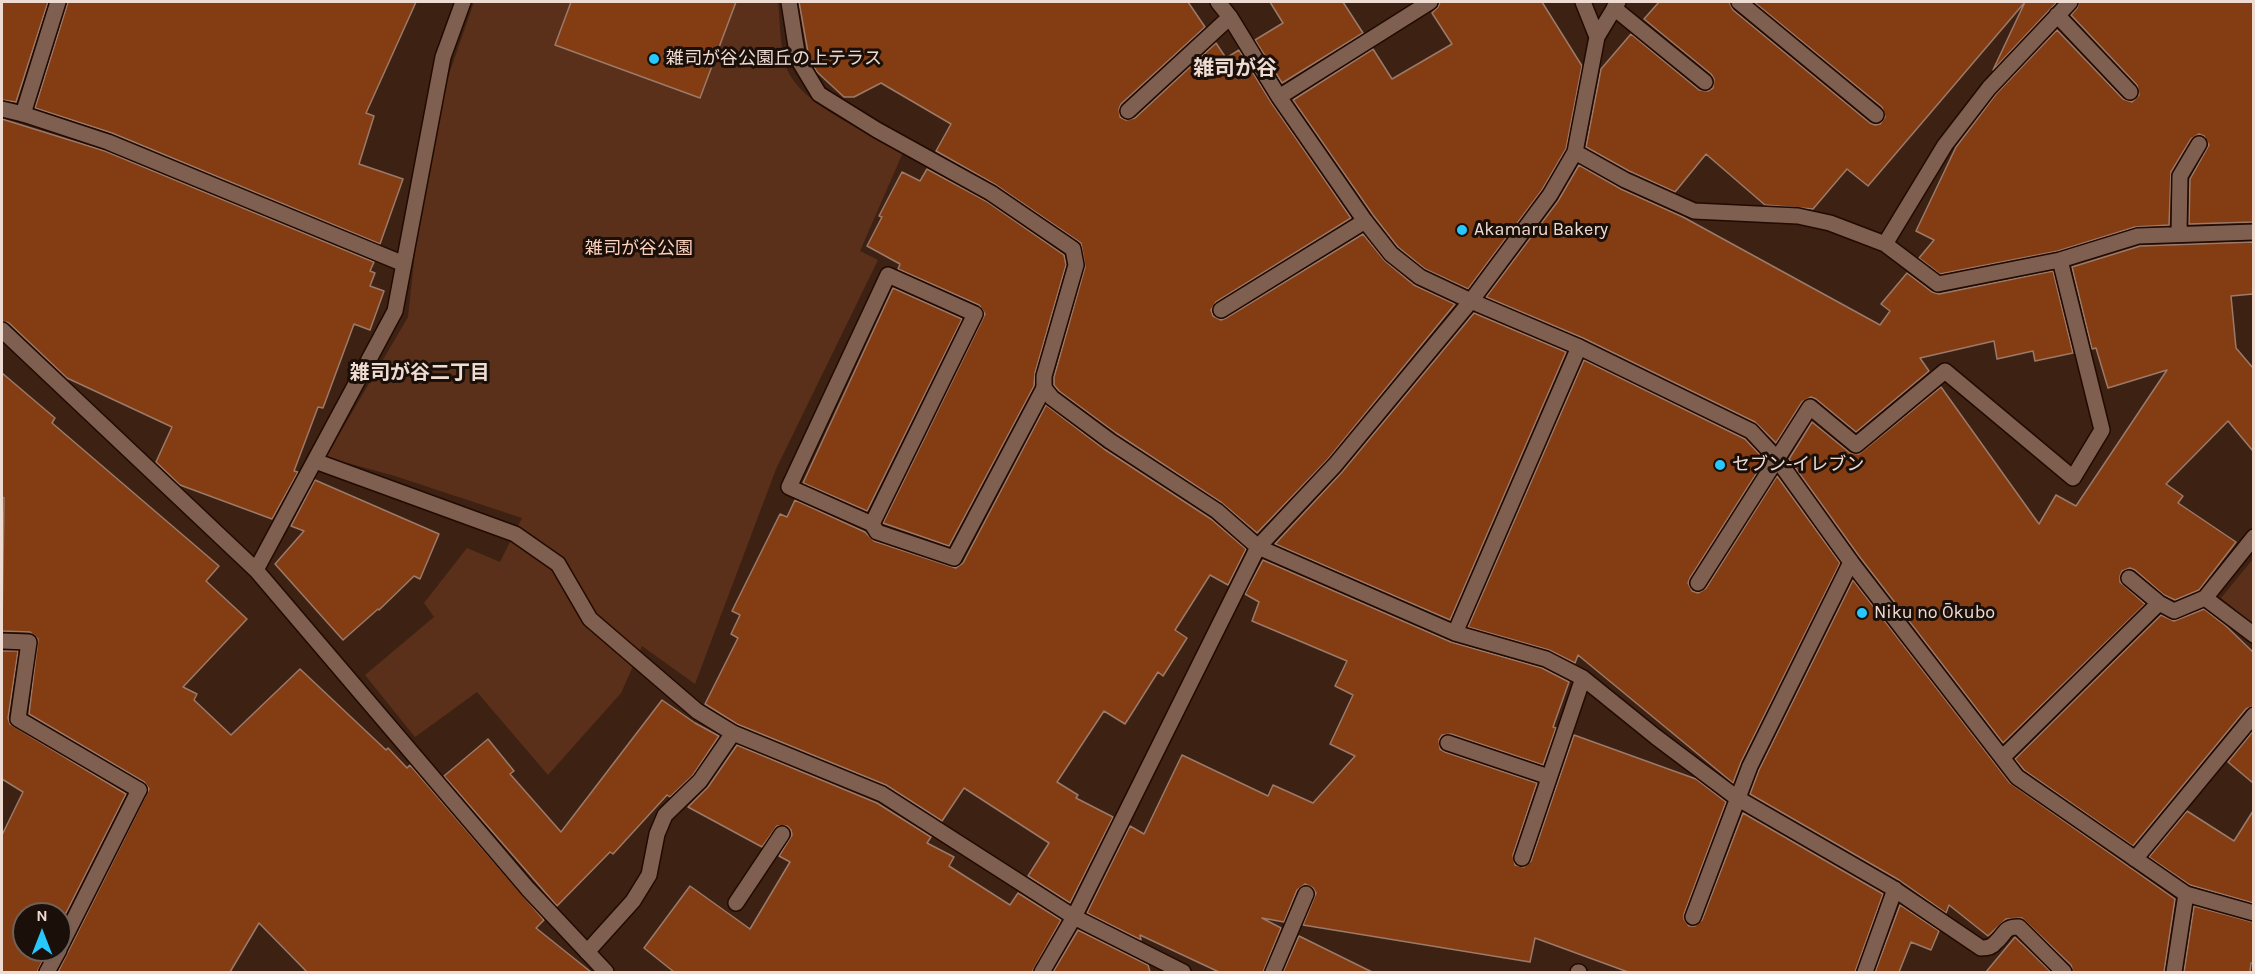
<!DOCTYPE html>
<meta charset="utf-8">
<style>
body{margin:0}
#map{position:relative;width:2255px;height:974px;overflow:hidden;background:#3d2214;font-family:Karla,sans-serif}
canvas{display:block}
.frame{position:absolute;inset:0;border:3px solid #eedbd2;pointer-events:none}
.north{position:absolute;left:12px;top:902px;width:60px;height:60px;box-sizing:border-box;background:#1b0f09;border:2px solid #6f6159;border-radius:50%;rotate:0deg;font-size:16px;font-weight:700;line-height:24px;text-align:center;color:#eedbd2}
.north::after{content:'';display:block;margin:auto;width:21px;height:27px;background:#27c8fe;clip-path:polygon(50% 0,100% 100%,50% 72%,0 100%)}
</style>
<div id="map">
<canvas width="2255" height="974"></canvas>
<div class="frame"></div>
<div class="north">N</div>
</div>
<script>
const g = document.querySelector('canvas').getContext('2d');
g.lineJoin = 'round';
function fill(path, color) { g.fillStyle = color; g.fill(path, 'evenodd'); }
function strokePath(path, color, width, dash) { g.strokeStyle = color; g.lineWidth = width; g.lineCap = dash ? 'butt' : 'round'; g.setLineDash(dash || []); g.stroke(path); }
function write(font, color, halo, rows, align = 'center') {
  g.font = font + ' Karla,"Noto Sans JP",sans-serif'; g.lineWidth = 6; g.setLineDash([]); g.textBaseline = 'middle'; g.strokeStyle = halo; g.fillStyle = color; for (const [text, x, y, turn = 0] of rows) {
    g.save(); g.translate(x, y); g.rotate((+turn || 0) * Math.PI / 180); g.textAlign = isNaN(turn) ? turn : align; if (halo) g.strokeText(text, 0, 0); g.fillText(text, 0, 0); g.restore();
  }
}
const green = new Path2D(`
 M474 2H778C780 21 780 48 786 66 797 103 871 135 904 150L860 251 878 260 776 469 695 684 642 646 621 693 548 775 477 692 415 737 365 675 434 617 424 603 467 548 500 562 522 518 395 476 326 457 408 317 417 234 447 80Z
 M2253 559V624L2221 598Z`);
const building = new Path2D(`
 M2 2H48L16 102 2 100Z
 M68 2H416L366 113 374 116 359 164 403 179 380 244 112 133 35 108Z
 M571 2H736L700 98 555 45Z
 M799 2H1188L1205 27 1121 104 1119 109 1120 117 1126 120 1135 118 1216 43 1226 58 1239 50 1271 102 1351 218 1216 302 1211 310 1213 316 1221 320 1226 318 1363 234 1385 261 1414 285 1455 304 1328 459 1257 533 1222 503 1116 433 1059 391 1054 385V377L1085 267 1081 243 996 185 936 151 951 124 881 83 854 97H844L817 72 809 58Z
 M1270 2H1343L1363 33 1282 83 1255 40 1283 23Z
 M1440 2H1542L1582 66 1566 149 1542 190 1468 289 1425 269 1398 247 1373 215 1293 100 1373 49 1392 79 1452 44 1432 13 1438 7Z
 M1659 2H1729L1733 10 1870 123 1875 125 1880 124 1885 117 1882 107 1754 2H2025L1868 186 1847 169 1813 209 1765 205 1706 154 1675 192 1629 171 1586 147 1601 69 1631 34 1699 90 1708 91 1713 88 1714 79 1711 74 1644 19Z
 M2025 2H2057L1993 70Z
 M2079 2H2253V222L2189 224 2190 179 2209 145 2204 136 2199 134 2191 139 2171 172 2169 225 2135 227 2058 251 1940 274 1919 258 1934 240 1916 231 1956 147 1996 94 2057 30 2123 99 2132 102 2139 95 2137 85 2071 15 2077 8Z
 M2 119 105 151 374 262 370 271 375 273 370 286 384 291 370 330 354 324 323 408 318 407 294 471 298 472 272 519 180 485 156 462 172 427 67 378 9 323 2 321Z
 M1579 165 1621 189 1683 217 1880 325 1890 311 1881 304 1907 273 1932 292 1939 294 2053 271 2073 353 2035 361 2033 351 1997 359 1994 341 1920 358 1929 371 1856 432 1816 399 1811 397 1802 402 1776 443 1755 422 1583 338 1486 297 1558 201Z
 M927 169 986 201 1064 255 1066 265 1035 373 1034 386 949 546 883 523 985 314 979 305 898 269 900 264 867 246 882 217 879 216 902 172 920 181Z
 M2253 242V294L2231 296 2236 348 2253 368V451L2228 421 2166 484 2183 496 2178 503 2236 542 2199 590 2175 600 2164 595 2135 570 2130 568 2122 571 2120 576V582L2145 604 2003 743 1859 556 1789 459 1812 422 1850 453 1859 454 1941 387 2039 524 2056 495 2076 506 2167 370 2108 388 2096 348 2092 349 2072 267 2140 246Z
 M893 288 962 319 867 511 803 483Z
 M1474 313 1566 352 1450 620 1275 544 1342 472Z
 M1584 360 1745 439 1765 460 1690 578 1688 583 1692 591 1698 593 1706 588 1777 476 1840 563 1741 762 1733 783 1578 655 1575 663 1549 650 1468 627Z
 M2 373 55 418 52 423 219 566 206 581 247 619 183 687 197 694 194 700 231 735 300 669 386 750 388 748 407 768 410 765 544 920 536 928 591 972H307L259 923 230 972H58L149 789 144 782 29 714 38 639 30 632 2 631 4 498 2 497Z
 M1046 405 1104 449 1211 519 1246 549 1228 585 1210 575 1175 630 1187 638 1163 676 1158 672 1125 724 1104 711 1057 782 1078 795 1076 798 1113 817 1070 903 1028 876 1049 843 964 788 942 821 886 785 737 724 705 704 738 638 731 634 740 615 732 611 780 514 787 517 795 500 865 532 874 541 956 568 963 563Z
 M315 480 439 534 420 579 414 576 379 610 378 609 343 640 275 564 304 531 291 526Z
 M1263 560 1451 642 1542 668 1569 682 1553 727 1556 728 1543 765 1451 734 1442 735 1439 740 1440 749 1445 752 1537 783 1513 855 1515 865 1524 867 1531 861 1574 735 1696 779 1726 802 1684 914V919L1689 926H1695L1702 920 1743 813 1883 894 1855 972H1628L1535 938 1530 962 1303 925 1316 893 1313 888 1305 884 1297 890 1284 922 1262 918 1281 928 1263 972H1219L1140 935 1141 940 1087 913 1130 826 1144 834 1182 755 1268 796 1273 785 1313 803 1355 756 1330 744 1353 695 1335 686 1347 661 1252 621 1259 602 1245 594Z
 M1853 580 2010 783 2175 899 2164 972H2073L2071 965 2022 918 2006 919 1988 936 1949 905 1946 913 1899 880 1750 794 1759 770Z
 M2204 609 2226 626 2253 652V706L2246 709 2133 846 2024 770 2015 759 2161 615 2174 621Z
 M2 651H18L8 718 10 724 126 794 60 925V914H24V950H48L37 972H2V835L23 792 2 779Z
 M662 700 695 723 719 736 693 775 670 797 667 795 613 854 610 852 557 906 444 776 488 739 514 771 510 774 561 832Z
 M2253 731V783L2228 762Z
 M737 745 877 803 931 837 927 843 954 857 949 866 1010 905 1018 893 1061 920 1032 972H674L644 948 690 886 750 929 790 862 779 856 792 835 791 830 787 826H777L762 847 688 807 708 787Z
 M2187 811 2234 841 2253 811V903L2190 885 2149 857Z
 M1900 905 1939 931 1931 950 1911 942 1899 972H1875Z
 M2194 906 2253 922V963H2251L2250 972H2184Z
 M1078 930 1148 965 1150 972H1053Z
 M1299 936 1372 972H1283Z
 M2015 937 2051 972H1986Z`);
const service = new Path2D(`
 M1583 2 1597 37
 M1739 2 1876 115
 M1614 8 1705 82
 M2057 15 2130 92
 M1128 111 1230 17
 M23 114 58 2
 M1575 152 1625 180 1694 211 1798 216 1830 223 1885 244 1938 284 2060 260 2138 236 2254 232
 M2179 234 2180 176 2199 144
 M1885 244 1945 145 1989 88 2070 2
 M1221 310 1365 221
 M872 524 975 314 888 275 789 487 872 524 877 532 954 558 1044 388 1052 398 1110 441 1217 511 1258 547 1455 633 1546 659 1583 678 1656 737 1737 798 1891 887 1981 948C1985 948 1992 947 1995 943 2005 935 2004 926 2019 927L2064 972
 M1258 547 1335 465 1471 301 1550 195 1575 152 1597 37 1618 2
 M2129 578 2159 603 2174 611 2205 598 2254 635
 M1698 583 1810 407 1856 445 1945 371 2073 478 2102 430 2060 260
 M2205 598 2254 537
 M1455 633 1579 347
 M2 641 29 642 18 719 139 790
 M1448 743 1549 777
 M2003 757 2159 603
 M1522 858 1583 678
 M2135 859 2254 715
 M736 903 782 834
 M1693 917 1750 766 1851 562
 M587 952 633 901 649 875 657 834 665 815 700 781 733 733
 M1273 972 1306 894
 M1578 972H1579
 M1865 972 1895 889
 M2174 972 2186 894`);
const minor = new Path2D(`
 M789 2 798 59 819 94 877 130 991 193 1073 249 1076 265 1044 376V388
 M1218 2 1230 17 1279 97 1365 221 1391 254 1420 277 1471 301 1579 347 1751 431 1777 459 1851 562 2017 777 2186 894 2254 913
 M1279 97 1430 2
 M2 109 23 114 108 142 404 264
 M2 330 256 570 528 889 606 972
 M315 461 515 534 558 564 590 619 697 711 733 733 882 794 1074 917 1183 972
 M256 570 395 311 443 57 463 2
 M60 947 139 790
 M47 972 59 950
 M1042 972 1074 917 1258 547`);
const markers = [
 [654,59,6,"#27c8fe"],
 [1462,230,6,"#27c8fe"],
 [1720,465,6,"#27c8fe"],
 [1862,613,6,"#27c8fe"]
];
const poiNames = [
 ["雑司が谷公園丘の上テラス",666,59],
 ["Akamaru Bakery",1474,230],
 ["セブン-イレブン",1732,465],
 ["Niku no Ōkubo",1874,613]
];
const parkNames = [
 ["雑司が谷公園",639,249]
];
const neighbourhoodNames = [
 ["雑司が谷二丁目",420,373]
];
const quarterNames = [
 ["雑司が谷",1235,69]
];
fill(green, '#5a301a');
fill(building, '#843d13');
strokePath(building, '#9b7a6a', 1.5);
strokePath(service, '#220a01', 18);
strokePath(minor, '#220a01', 18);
strokePath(service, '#7f5f4f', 15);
strokePath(minor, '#7f5f4f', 15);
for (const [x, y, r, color] of markers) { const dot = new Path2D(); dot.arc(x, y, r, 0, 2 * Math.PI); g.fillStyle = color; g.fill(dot); strokePath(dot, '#1b0f09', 2); }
write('18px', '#eedbd2', '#1b0f09', poiNames, 'left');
write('18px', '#fcd1bc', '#1b0f09', parkNames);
write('bold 20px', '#eedbd2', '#1b0f09', neighbourhoodNames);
write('bold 21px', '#eedbd2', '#1b0f09', quarterNames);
</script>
